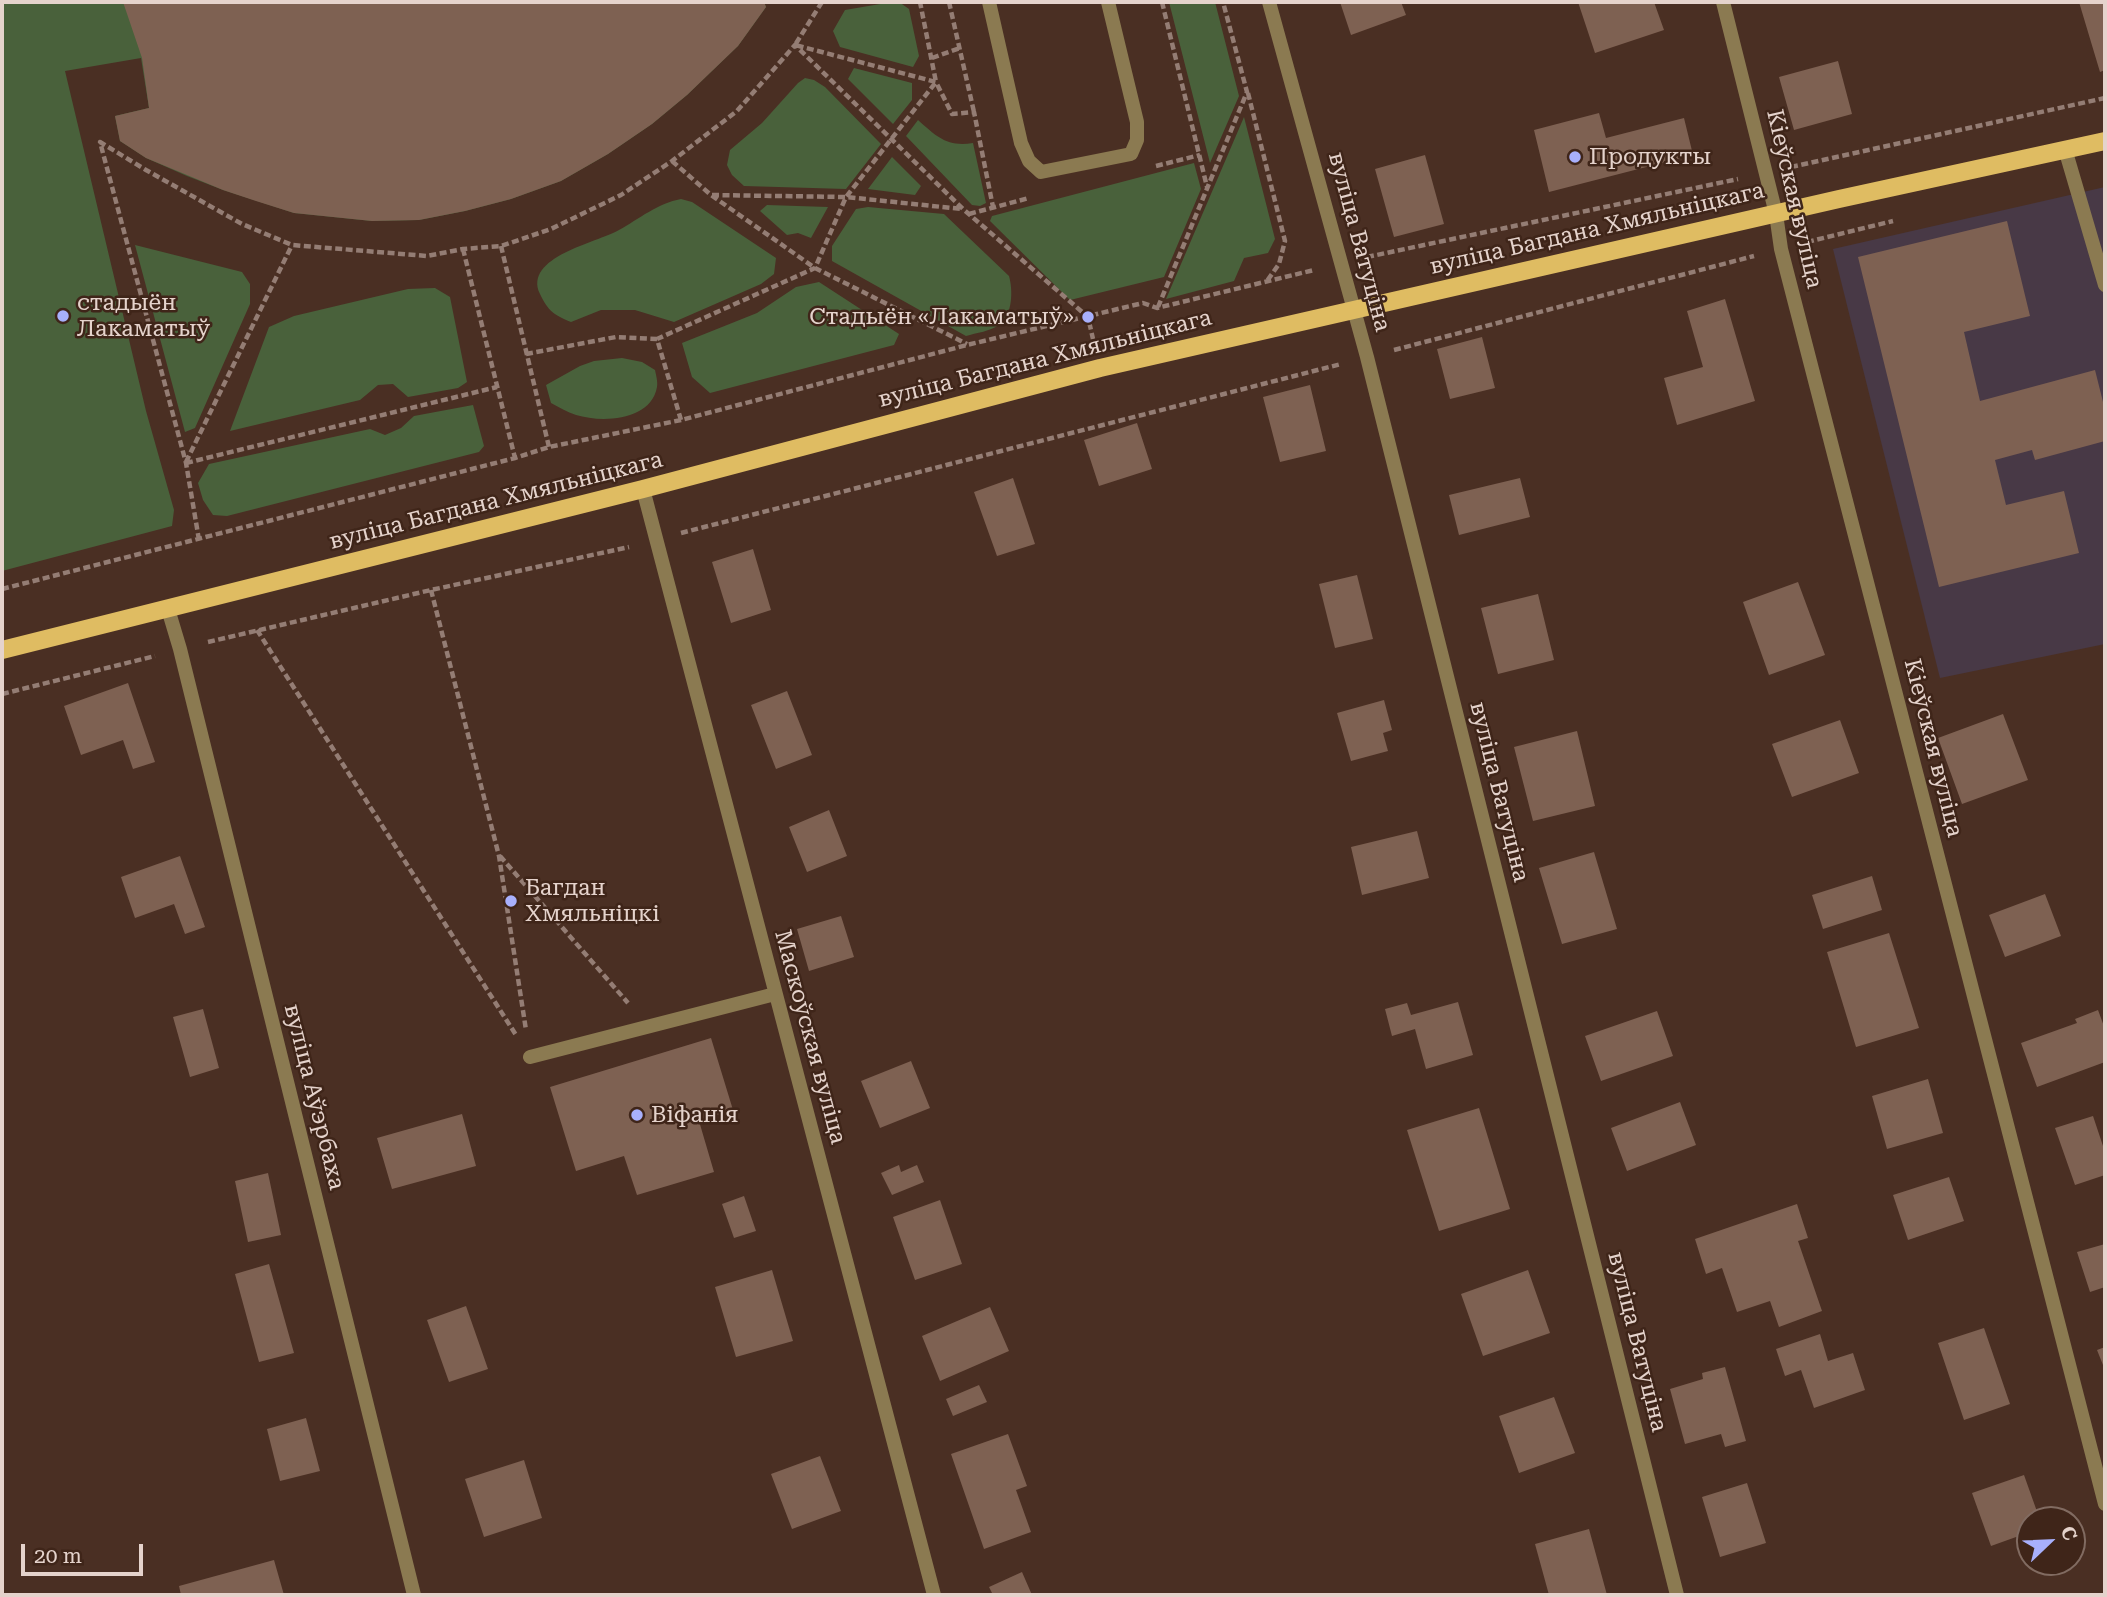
<!DOCTYPE html>
<meta charset="utf-8">
<style>
body{margin:0}
#map{position:relative;width:2107px;height:1597px;overflow:hidden;background:#4a2f23;font-family:"Roboto Serif",serif}
canvas{display:block}
.frame{position:absolute;inset:0;border:4px solid #e5d3cc;pointer-events:none}
.north{position:absolute;left:2016px;top:1506px;width:70px;height:70px;box-sizing:border-box;background:#3f2519;border:2px solid #816b61;border-radius:50%;rotate:67deg;font-size:19px;font-weight:700;line-height:28px;text-align:center;color:#e5d3cc}
.north::after{content:'';display:block;margin:auto;width:24px;height:32px;background:#a8b0fc;clip-path:polygon(50% 0,100% 100%,50% 72%,0 100%)}
.scale{position:absolute;left:21px;top:1544px;width:122px;height:32px;box-sizing:border-box;border:4px solid #e5d3cc;border-top:0;padding-left:9px;font-size:21px;line-height:24px;white-space:nowrap;color:#e5d3cc;-webkit-text-stroke:5px #3f2519;paint-order:stroke}
</style>
<div id="map">
<canvas width="2107" height="1597"></canvas>
<div class="frame"></div>
<div class="north">С</div>
<div class="scale">20 m</div>
</div>
<script>
const g = document.querySelector('canvas').getContext('2d');
g.lineJoin = 'round';
function fill(path, color) { g.fillStyle = color; g.fill(path, 'evenodd'); }
function strokePath(path, color, width, dash) { g.strokeStyle = color; g.lineWidth = width; g.lineCap = dash ? 'butt' : 'round'; g.setLineDash(dash || []); g.stroke(path); }
function write(font, color, halo, rows, align = 'center') {
  g.font = font + ' "Roboto Serif",serif'; g.lineWidth = 5; g.setLineDash([]); g.textBaseline = 'middle'; g.strokeStyle = halo; g.fillStyle = color; for (const [text, x, y, turn = 0] of rows) {
    g.save(); g.translate(x, y); g.rotate((+turn || 0) * Math.PI / 180); g.textAlign = isNaN(turn) ? turn : align; if (halo) g.strokeText(text, 0, 0); g.fillText(text, 0, 0); g.restore();
  }
}
const industrial = new Path2D(`
 M2105 187V644L1940 678 1833 249Z`);
const green = new Path2D(`
 M2 2H764L766 7 738 46 687 95 652 124 608 154 561 181 511 199 465 211 419 220 372 221 294 213 223 190 187 176 146 158 120 141 115 116 149 108 141 58 65 71 146 411 174 510 172 526 2 571Z
 M892 2H899L909 9 919 56 913 67 840 47 833 31 845 10Z
 M1169 2H1215L1239 96 1210 163Z
 M854 68 912 83V100L893 124 848 79Z
 M805 78 814 80 825 87 881 144 846 189 744 186 732 175 727 165 730 150 762 123 798 83Z
 M1244 117 1275 239 1268 253 1244 258 1234 281 1166 299Z
 M918 120C937 137 947 147 973 143L986 203 980 206 972 205 906 136Z
 M892 157 921 186 915 195 868 189Z
 M1194 163 1201 189 1164 277 1070 300 990 221 992 216Z
 M681 199 692 202 776 258 774 274 761 284 674 322 635 310H601L571 322C554 315 548 311 540 294 523 257 596 243 619 230 639 219 658 203 681 199Z
 M767 205 828 207 811 238 798 233 787 235 760 211Z
 M868 207 944 214 1009 276C1013 290 1013 315 999 325 991 331 976 333 966 336L832 261V246L856 209Z
 M135 245 242 272 250 284V304L195 428 185 432Z
 M819 282 899 334 894 345 710 393 692 377 682 343 757 313 796 287Z
 M435 288 450 297 467 382 458 388 408 397 393 384 378 385 360 400 230 431 269 327 294 316 408 289Z
 M622 358 642 362 655 370C656 375 658 382 657 387 651 421 602 423 576 415 567 412 559 407 551 403L546 385 580 366 594 361Z
 M473 405 484 446 479 452 227 516 213 515 203 500 198 483 209 464 370 429 385 435 401 428 414 416Z`);
const building = new Path2D(`
 M123 2H764L766 7 738 46 687 95 652 124 608 154 561 181 511 199 465 211 419 220 372 221 294 213 256 201 223 190 146 158 120 141 115 116 149 108 142 58Z
 M1340 2H1401L1406 15 1351 35Z
 M1578 2H1654L1664 30 1595 53Z
 M2079 2H2105V70L2100 72Z
 M1838 61 1852 114 1794 130 1779 77Z
 M1599 113 1606 138 1684 118 1693 155 1549 192 1534 130Z
 M1425 155 1444 224 1394 237 1375 169Z
 M2007 221 2030 316 1964 332 1980 401 2095 370 2105 410V441L2035 460 2032 450 1995 460 2006 505 2064 491 2079 553 1939 587 1858 257Z
 M1725 299 1755 401 1677 425 1664 378 1703 367 1687 311Z
 M1482 337 1495 388 1450 399 1437 349Z
 M1310 385 1326 451 1280 462 1263 397Z
 M1137 423 1152 469 1099 486 1084 440Z
 M1013 478 1035 544 997 556 974 492Z
 M1520 478 1530 517 1459 535 1449 495Z
 M753 549 771 610 731 623 712 562Z
 M1357 575 1373 639 1335 648 1319 584Z
 M1798 582 1825 655 1769 675 1743 602Z
 M1538 594 1554 660 1498 674 1481 608Z
 M128 683 155 762 133 769 123 740 81 755 64 706Z
 M787 691 812 755 776 769 751 705Z
 M1384 700 1392 730 1383 733 1388 751 1351 761 1337 713Z
 M2003 714 2028 780 1962 804 1938 738Z
 M1840 720 1859 773 1792 797 1772 744Z
 M1577 731 1595 806 1533 821 1514 747Z
 M829 810 847 856 807 872 789 827Z
 M1417 831 1429 878 1362 895 1351 847Z
 M1594 852 1617 929 1562 944 1539 868Z
 M180 856 205 927 185 934 174 904 135 918 121 877Z
 M1872 876 1882 910 1823 929 1812 895Z
 M2045 894 2061 936 2005 957 1989 915Z
 M841 916 854 957 809 971 797 929Z
 M1889 933 1919 1028 1856 1047 1827 952Z
 M1458 1002 1473 1055 1426 1069 1415 1029 1392 1036 1385 1009 1407 1003 1411 1015Z
 M203 1009 219 1068 190 1077 173 1017Z
 M2098 1010 2105 1029V1062L2037 1087 2021 1043 2077 1023 2075 1019Z
 M1657 1011 1673 1056 1601 1081 1585 1036Z
 M711 1038 733 1110 699 1121 714 1172 637 1195 624 1156 576 1171 550 1087Z
 M911 1061 930 1108 880 1128 861 1081Z
 M1928 1079 1943 1133 1887 1149 1872 1096Z
 M1680 1102 1696 1145 1627 1171 1611 1128Z
 M1479 1108 1510 1209 1439 1231 1407 1130Z
 M462 1114 476 1166 392 1189 377 1138Z
 M2093 1116 2105 1152V1175L2075 1185 2055 1128Z
 M899 1165 901 1172 917 1165 924 1182 892 1195 881 1173Z
 M268 1173 281 1235 248 1242 235 1181Z
 M1949 1177 1964 1221 1908 1240 1893 1195Z
 M744 1196 756 1231 734 1238 722 1204Z
 M940 1200 962 1264 915 1280 893 1217Z
 M1797 1204 1808 1238 1798 1241 1822 1311 1779 1327 1770 1301 1737 1312 1722 1268 1706 1274 1695 1239Z
 M2105 1244V1287L2090 1292 2077 1252Z
 M269 1264 294 1353 259 1362 235 1274Z
 M772 1270 793 1341 736 1357 715 1287Z
 M1528 1270 1550 1333 1483 1356 1461 1294Z
 M466 1306 488 1369 449 1382 427 1320Z
 M990 1307 1009 1351 940 1381 922 1336Z
 M1984 1328 2010 1404 1964 1420 1938 1343Z
 M1820 1334 1828 1361 1853 1353 1865 1390 1814 1408 1801 1370 1785 1376 1776 1349Z
 M2105 1347V1370L2097 1350Z
 M1725 1367 1746 1441 1725 1447 1721 1434 1685 1444 1670 1389 1703 1379 1702 1373Z
 M979 1385 987 1402 953 1416 946 1399Z
 M1554 1397 1575 1453 1519 1473 1499 1416Z
 M306 1418 320 1471 280 1481 267 1429Z
 M1008 1434 1027 1486 1016 1490 1031 1532 984 1549 951 1454Z
 M820 1456 841 1511 792 1529 771 1474Z
 M524 1460 542 1518 484 1537 465 1479Z
 M2024 1475 2040 1520H2030V1532L1991 1546 1972 1493Z
 M1747 1483 1766 1543 1720 1557 1702 1497Z
 M1589 1529 1607 1595H1549L1535 1544Z
 M274 1560 284 1595H181L179 1586Z
 M1022 1572 1032 1595H993L989 1587Z`);
const path = new Path2D(`
 M822 2 795 45 936 82 952 114 974 112 993 207
 M949 2 974 112
 M1162 2 1207 187
 M932 58 960 48
 M1248 93 1285 241 1279 264 1267 281
 M672 161 711 195 815 268 967 344
 M1156 166 1200 155
 M1791 167 2105 98
 M712 195 846 197 962 209
 M969 214 1029 198
 M1807 242 1893 221
 M501 246 549 447
 M463 249 515 458
 M1367 257 1738 179
 M1158 307 1247 92 1223 2
 M1394 350 1754 256
 M526 354 616 337 657 339
 M681 420 657 339 815 268 846 197 936 82 920 2
 M186 462 292 245
 M186 463 497 387
 M681 533 1341 364
 M199 540 186 463 100 142 146 170 242 224 292 245 427 256 463 249 501 246 551 229 621 195 672 161 737 111 795 45 963 209 1088 317 1093 339
 M2 589 515 458 549 447 681 420 967 345 1143 303 1157 308 1314 270
 M431 590 499 856 526 1030
 M257 630 516 1035
 M208 642 431 590 629 547
 M2 694 155 656
 M500 856 628 1003`);
const service = new Path2D(`
 M989 2 1021 143 1029 161 1041 172 1131 154 1137 140V122L1108 2
 M2065 149 2105 285
 M530 1057 775 994`);
const minor = new Path2D(`
 M1269 2 1367 357 1677 1595
 M1723 2 1776 214 1781 249 2105 1504
 M168 609 180 649 414 1595`);
const tertiary = new Path2D(`
 M643 489 934 1595`);
const primary = new Path2D(`
 M2 650 643 489 1100 368 1839 199 2105 141`);
const markers = [
 [1575,157,7,"#a8b0fc"],
 [63,316,7,"#a8b0fc"],
 [1088,317,7,"#a8b0fc"],
 [511,901,7,"#a8b0fc"],
 [637,1115,7,"#a8b0fc"]
];
const poiNames = [
 ["Продукты",1589,157],
 ["стадыён",77,303],
 ["Лакаматыў",77,329],
 ["Стадыён «Лакаматыў»",1074,317,"right"],
 ["Багдан",525,888],
 ["Хмяльніцкі",525,914],
 ["Віфанія",651,1115]
];
const streetNames = [
 ["Кіеўская вуліца",1794,199,77],
 ["вуліца Багдана Хмяльніцкага",1597,229,-13],
 ["вуліца Ватуціна",1359,242,75],
 ["вуліца Багдана Хмяльніцкага",1045,359,-14],
 ["вуліца Багдана Хмяльніцкага",496,501,-14],
 ["Кіеўская вуліца",1933,748,76],
 ["вуліца Ватуціна",1499,792,76],
 ["Маскоўская вуліца",810,1037,75],
 ["вуліца Аўэрбаха",314,1097,76],
 ["вуліца Ватуціна",1637,1342,76]
];
fill(industrial, '#483946');
fill(green, '#49613b');
fill(building, '#7e6152');
strokePath(path, '#947d74', 4.5, [7, 3.5]);
strokePath(service, '#8b7a51', 14);
strokePath(minor, '#8b7a51', 14);
strokePath(tertiary, '#8b7a51', 14);
strokePath(primary, '#dfbc62', 18);
for (const [x, y, r, color] of markers) { const dot = new Path2D(); dot.arc(x, y, r, 0, 2 * Math.PI); g.fillStyle = color; g.fill(dot); strokePath(dot, '#3f2519', 2.5); }
write('23px', '#e5d3cc', '#3f2519', poiNames, 'left');
write('23px', '#e5d3cc', '#3f2519', streetNames);
</script>
